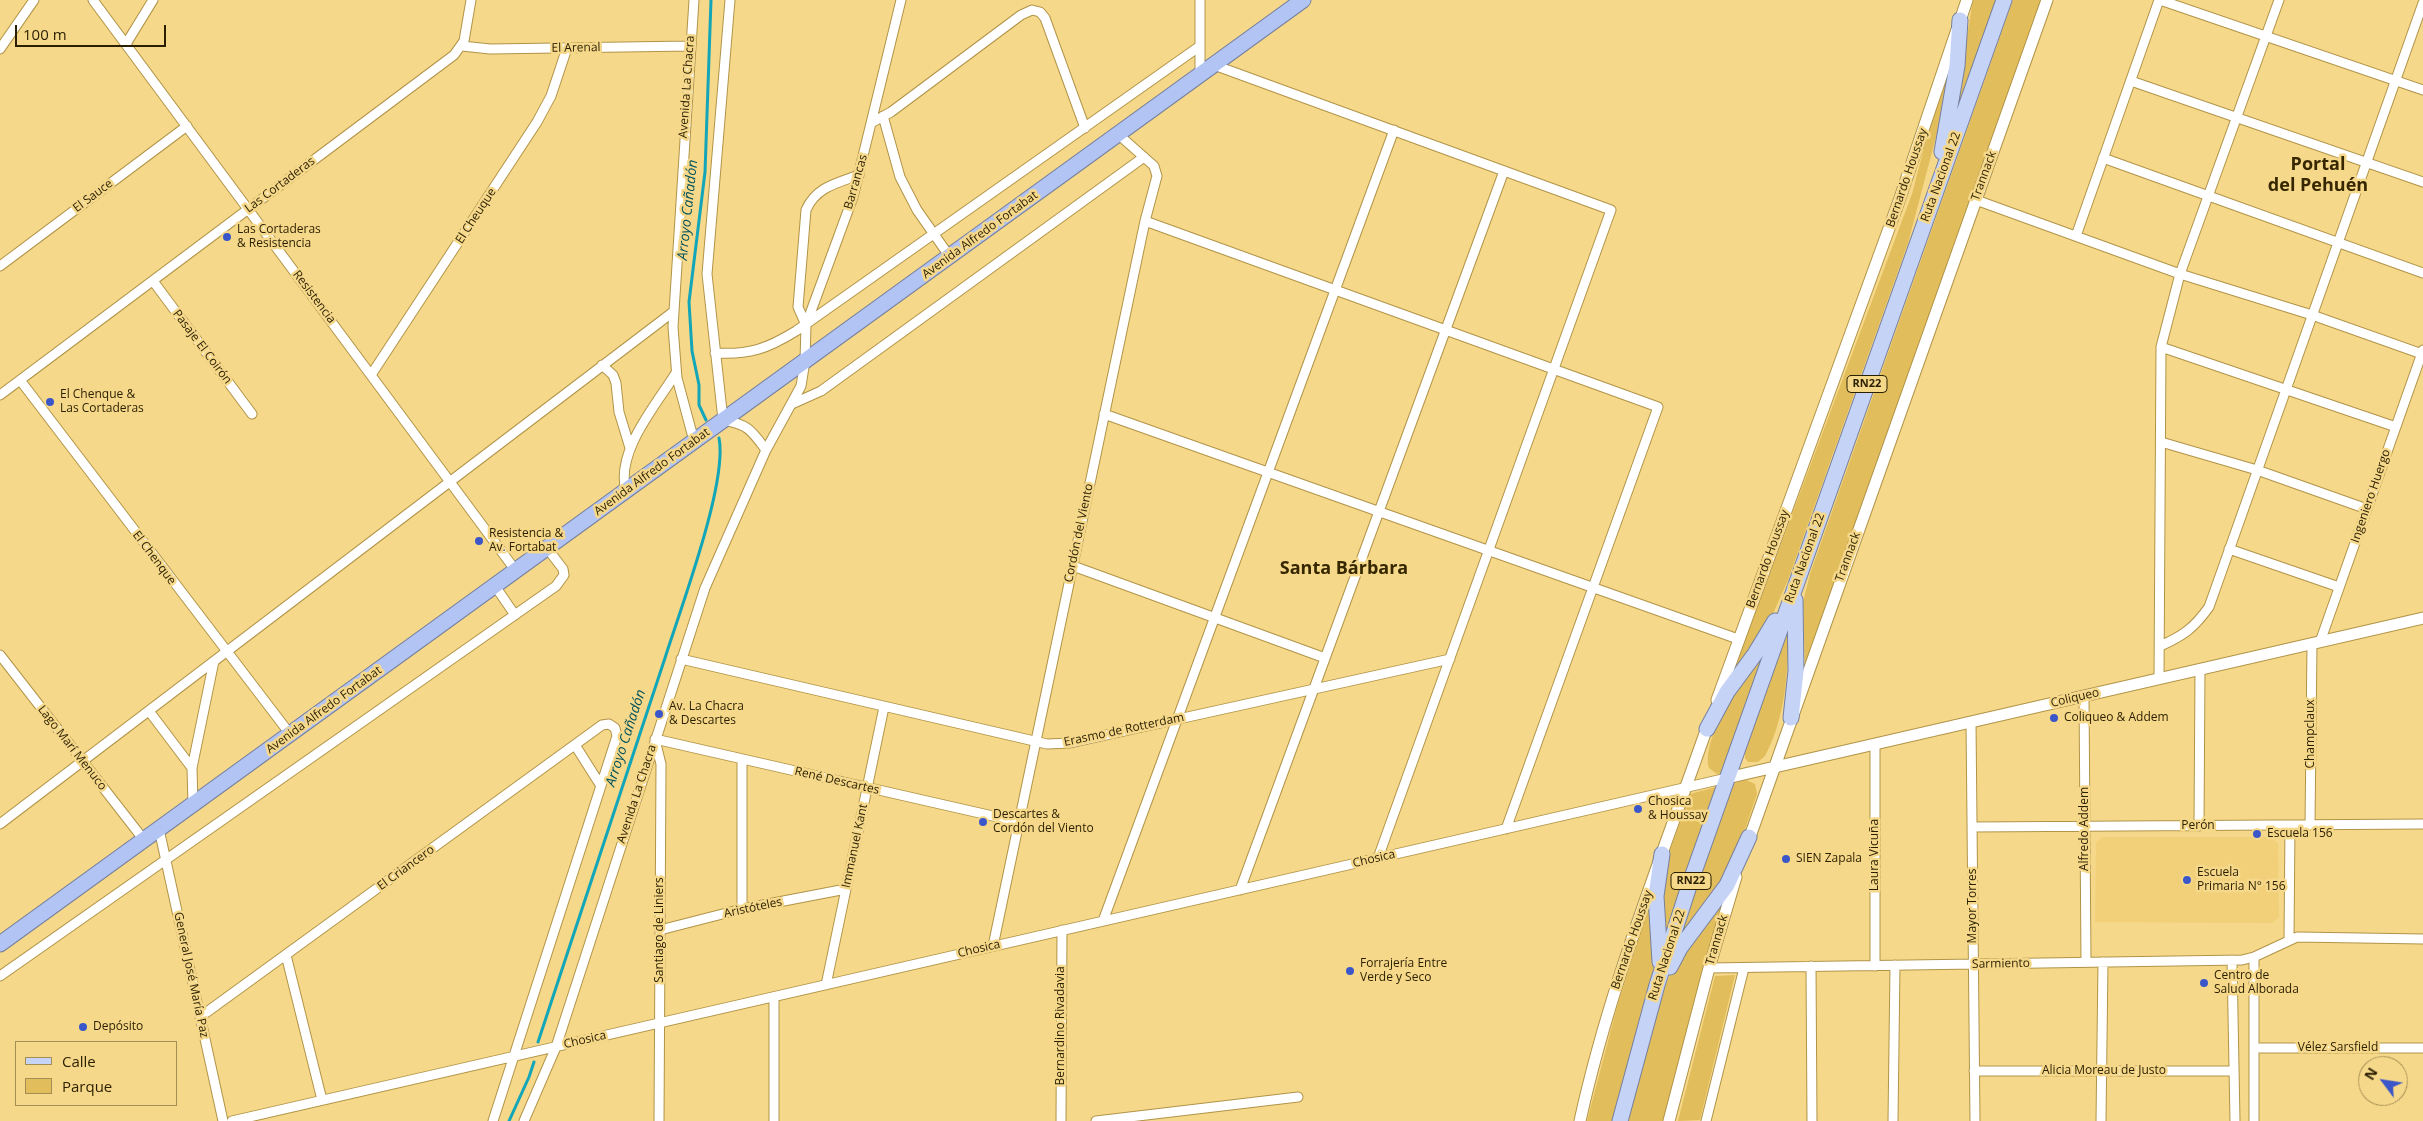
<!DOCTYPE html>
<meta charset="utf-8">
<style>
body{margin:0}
#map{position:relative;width:2423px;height:1121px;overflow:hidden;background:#f6d88a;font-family:"Open Sans",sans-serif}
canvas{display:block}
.legend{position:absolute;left:15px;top:1041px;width:162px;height:65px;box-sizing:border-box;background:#f6d88a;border:1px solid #a48e53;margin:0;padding:6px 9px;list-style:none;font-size:15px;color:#2a1f00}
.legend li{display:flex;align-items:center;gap:10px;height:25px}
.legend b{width:25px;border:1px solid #a48e53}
.north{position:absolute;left:2358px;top:1056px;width:50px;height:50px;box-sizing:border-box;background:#f6d88a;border:1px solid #a48e53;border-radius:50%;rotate:301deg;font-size:14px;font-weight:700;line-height:20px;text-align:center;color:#2a1f00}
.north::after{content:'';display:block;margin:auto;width:18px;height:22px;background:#3b56c8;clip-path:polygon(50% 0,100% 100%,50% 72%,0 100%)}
.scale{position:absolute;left:15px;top:25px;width:151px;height:22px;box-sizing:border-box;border:2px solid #2a1f00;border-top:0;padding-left:6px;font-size:15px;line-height:18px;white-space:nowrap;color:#2a1f00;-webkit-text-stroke:4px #f6d88a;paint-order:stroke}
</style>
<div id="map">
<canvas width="2423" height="1121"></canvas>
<ul class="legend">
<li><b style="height:6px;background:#c5d3f7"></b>Calle</li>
<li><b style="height:14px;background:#e2bd5b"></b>Parque</li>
</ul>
<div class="north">N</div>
<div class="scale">100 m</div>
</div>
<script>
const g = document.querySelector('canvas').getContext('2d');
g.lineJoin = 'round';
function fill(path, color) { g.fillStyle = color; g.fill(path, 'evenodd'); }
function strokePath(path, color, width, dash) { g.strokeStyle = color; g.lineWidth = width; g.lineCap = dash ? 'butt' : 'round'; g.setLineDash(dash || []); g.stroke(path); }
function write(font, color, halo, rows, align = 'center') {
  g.font = font + ' "Open Sans",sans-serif'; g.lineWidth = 5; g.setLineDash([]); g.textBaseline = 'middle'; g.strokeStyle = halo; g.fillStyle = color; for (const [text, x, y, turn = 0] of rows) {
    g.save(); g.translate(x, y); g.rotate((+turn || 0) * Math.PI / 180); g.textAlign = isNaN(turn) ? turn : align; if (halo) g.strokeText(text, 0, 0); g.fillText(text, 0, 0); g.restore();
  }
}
const built = new Path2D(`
 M2102 837H2270L2278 843 2279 917 2272 923 2095 922 2096 843Z`);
const green = new Path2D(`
 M1973 0H1997L1952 126Z
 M2013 0H2042L1805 664 1803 602 1810 574Z
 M1952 61 1951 80 1908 243 1788 580 1768 625 1730 680 1912 194 1928 133Z
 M1789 621C1788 667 1787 715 1765 756L1758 762H1748L1745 758V751Z
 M1771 638 1722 773 1717 774 1709 768C1700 735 1752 666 1771 638Z
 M1746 780 1755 784 1757 794 1733 864 1672 954 1732 784Z
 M1716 787 1717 789 1663 949 1664 867 1690 794Z
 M1728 892 1698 987 1664 1121H1628C1642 1069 1652 1002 1680 957 1694 934 1712 913 1728 892Z
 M1652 896 1656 951 1655 972 1617 1105 1612 1121H1587L1617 1007Z
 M1735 975 1700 1120 1678 1121 1715 976Z`);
const stream = new Path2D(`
 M706 420 699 405V385L692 351 689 302 705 172 711 0
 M538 1042C580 914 622 786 665 658 680 610 728 483 719 438
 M509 1121 529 1077 534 1062`);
const minor = new Path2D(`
 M93 0 516 571
 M694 0 673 327 677 378 694 441
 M730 0 707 274 723 420C748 424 752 431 766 450
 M1200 0V75
 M2160 0 2423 90
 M126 44 153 0
 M462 46 490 49 690 46
 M0 49 34 0
 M1214 65 1611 210 1378 858
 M2131 81 2423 182
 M883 116 900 177 917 210 950 257
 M871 123 891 112 1021 15 1032 10 1040 12 1045 18 1085 128
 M2103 158 2423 273
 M1976 200 2180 274 2312 315 2422 354
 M1145 221 1658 407 1506 829
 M2076 236 2159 0
 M0 266 187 126
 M153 281 252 414
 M806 325 798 307 806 210C816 187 837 183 859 175
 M2161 347 2396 427
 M715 353C749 355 767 349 796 331L1200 46
 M602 365 613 375 616 383 619 412 630 448
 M371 375 537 122 551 96 567 48
 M20 380 290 734
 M0 395 454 55 464 41 471 0
 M792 404 821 391 1144 157
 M1104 414 1738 639
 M2161 442 2257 470 2367 509
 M626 491C615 452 656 405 676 373
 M2229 549 2339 587
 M1073 566 1325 658
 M495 586 515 615
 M2320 642 2423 350
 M2160 646C2183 636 2194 628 2209 607L2423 3
 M0 655 144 840
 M681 659 1047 744 1070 743 1450 659
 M2159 679 2161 347 2180 274 2279 0
 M2084 696 2086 962
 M149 711 192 768
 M1971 722 1975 1121
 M655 739 1019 822
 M655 740 661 764 659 1121
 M575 745 601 786
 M742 759V909
 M193 805 192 768 214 661
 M0 824 673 312
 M2310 825 2312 644
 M2199 826 2200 669
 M1973 827 2423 824
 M159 829 223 1121
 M1240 890 1504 171
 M1103 921 1394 130
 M660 930 742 909 846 889
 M2289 940 2290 825
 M993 946 1145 221 1157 176 1154 166 1119 135
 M286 955 322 1100
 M2254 957V1121
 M2232 960 2235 1121
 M1811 966 1812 1121
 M1875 966V744
 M1709 968 2242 960 2254 957 2297 937 2423 939
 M0 976 556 586 564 575 563 569 547 548
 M826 985 884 707
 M774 997V1121
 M200 1017 602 725 609 724 615 728 617 736 493 1121
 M2254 1048H2423
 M1974 1071H2234
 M232 1121 1727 778
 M524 1121 556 1047 705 588 766 450 801 386 805 361 806 325 853 197 901 0
 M1061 1121 1062 930
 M1096 1121 1298 1097
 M1706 1121 1744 968
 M1893 1121 1895 965
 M2101 1121 2103 962`);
const tertiary = new Path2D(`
 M1717 700 1899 201 1967 0
 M1727 778 2423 618
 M1747 845 2047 0
 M1580 1121C1610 984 1663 854 1709 722
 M1669 1121 1709 968 1736 877`);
const primary = new Path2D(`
 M1942 152 1957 66 1960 20
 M1791 718 1796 671 1795 600
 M1707 729 1727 692 1755 654 1775 621
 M1660 962 1656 896 1662 854
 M1670 967 1680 948 1727 885 1749 837
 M1620 1121 1657 985 1690 883 2004 0`);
const trunk = new Path2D(`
 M0 944 1303 0`);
const markers = [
 [227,237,5,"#3b56c8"],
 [50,402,5,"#3b56c8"],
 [479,541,5,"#3b56c8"],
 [659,714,5,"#3b56c8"],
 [2054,718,5,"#3b56c8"],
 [1638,809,5,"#3b56c8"],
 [983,822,5,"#3b56c8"],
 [2257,834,5,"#3b56c8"],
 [1786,859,5,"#3b56c8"],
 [2187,880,5,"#3b56c8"],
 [1350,971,5,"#3b56c8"],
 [2204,983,5,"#3b56c8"],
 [83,1027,5,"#3b56c8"]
];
const shields = [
 [1867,384,40],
 [1691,881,40]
];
const shieldNames = [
 ["RN22",1867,384],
 ["RN22",1691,881]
];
const streetNames = [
 ["El Arenal",576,48,-1],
 ["Avenida La Chacra",687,87,-86],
 ["Trannack",1984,176,-70],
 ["Ruta Nacional 22",1941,177,-70],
 ["Bernardo Houssay",1907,178,-71],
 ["Barrancas",856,182,-74],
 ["Las Cortaderas",280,185,-37],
 ["El Sauce",93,196,-37],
 ["El Cheuque",476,216,-57],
 ["Avenida Alfredo Fortabat",980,235,-36],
 ["Resistencia",314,297,53],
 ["Pasaje El Coirón",202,347,53],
 ["Avenida Alfredo Fortabat",652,472,-36],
 ["Ingeniero Huergo",2371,496,-71],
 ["Cordón del Viento",1079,533,-78],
 ["Trannack",1848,557,-70],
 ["El Chenque",154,558,53],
 ["Ruta Nacional 22",1805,558,-70],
 ["Bernardo Houssay",1768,559,-70],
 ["Coliqueo",2075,698,-13],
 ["Avenida Alfredo Fortabat",324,710,-36],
 ["Erasmo de Rotterdam",1124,730,-12],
 ["Champclaux",2311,734,-90],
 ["Lago Marí Menuco",72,748,52],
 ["René Descartes",837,781,13],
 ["Avenida La Chacra",637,794,-72],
 ["Perón",2198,826],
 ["Alfredo Addem",2085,829,-90],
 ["Immanuel Kant",855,846,-78],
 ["Laura Vicuña",1875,855,-90],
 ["Chosica",1374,859,-13],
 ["El Criancero",406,868,-36],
 ["Mayor Torres",1973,906,-90],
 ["Aristóteles",753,908,-12],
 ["Santiago de Liniers",660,930,-90],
 ["Bernardo Houssay",1632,940,-71],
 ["Trannack",1717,940,-74],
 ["Chosica",979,949,-13],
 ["Ruta Nacional 22",1667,955,-72],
 ["Sarmiento",2001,964,-1],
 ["General José María Paz",191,975,78],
 ["Bernardino Rivadavia",1061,1026,-90],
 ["Chosica",585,1040,-13],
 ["Vélez Sarsfield",2338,1048],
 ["Alicia Moreau de Justo",2104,1071]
];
const poiNames = [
 ["Las Cortaderas",237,230],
 ["& Resistencia",237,244],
 ["El Chenque &",60,395],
 ["Las Cortaderas",60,409],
 ["Resistencia &",489,534],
 ["Av. Fortabat",489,548],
 ["Av. La Chacra",669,707],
 ["& Descartes",669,721],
 ["Coliqueo & Addem",2064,718],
 ["Chosica",1648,802],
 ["& Houssay",1648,816],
 ["Descartes &",993,815],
 ["Cordón del Viento",993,829],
 ["Escuela 156",2267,834],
 ["SIEN Zapala",1796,859],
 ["Escuela",2197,873],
 ["Primaria N° 156",2197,887],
 ["Forrajería Entre",1360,964],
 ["Verde y Seco",1360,978],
 ["Centro de",2214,976],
 ["Salud Alborada",2214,990],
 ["Depósito",93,1027]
];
const waterNames = [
 ["Arroyo Cañadón",688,210,-84],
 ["Arroyo Cañadón",626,738,-72]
];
const districtNames = [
 ["Portal",2318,165],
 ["del Pehuén",2318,186],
 ["Santa Bárbara",1344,569]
];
fill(built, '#f1d079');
fill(green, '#e2bd5b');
strokePath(stream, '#12a6b8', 3);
strokePath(minor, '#b19448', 11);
strokePath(tertiary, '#b19448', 13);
strokePath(primary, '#76809d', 17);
strokePath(trunk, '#76809d', 17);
strokePath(minor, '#fff', 9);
strokePath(tertiary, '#fff', 11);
strokePath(primary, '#c5d3f7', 15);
strokePath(trunk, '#b2c4f4', 15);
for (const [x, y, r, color] of markers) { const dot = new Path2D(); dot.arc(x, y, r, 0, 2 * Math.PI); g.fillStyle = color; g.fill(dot); strokePath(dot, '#f6d88a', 2); }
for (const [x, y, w] of shields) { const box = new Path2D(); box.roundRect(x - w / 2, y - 8.5, w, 17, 4); g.fillStyle = '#f6d88a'; g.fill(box); strokePath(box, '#2a1f00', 1); }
write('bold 11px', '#2a1f00', null, shieldNames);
write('12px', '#2a1f00', '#f6d88a', streetNames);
write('12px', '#2a1f00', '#f6d88a', poiNames, 'left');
write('italic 14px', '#00505a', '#f6d88a', waterNames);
write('bold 18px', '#362700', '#f6d88a', districtNames);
</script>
